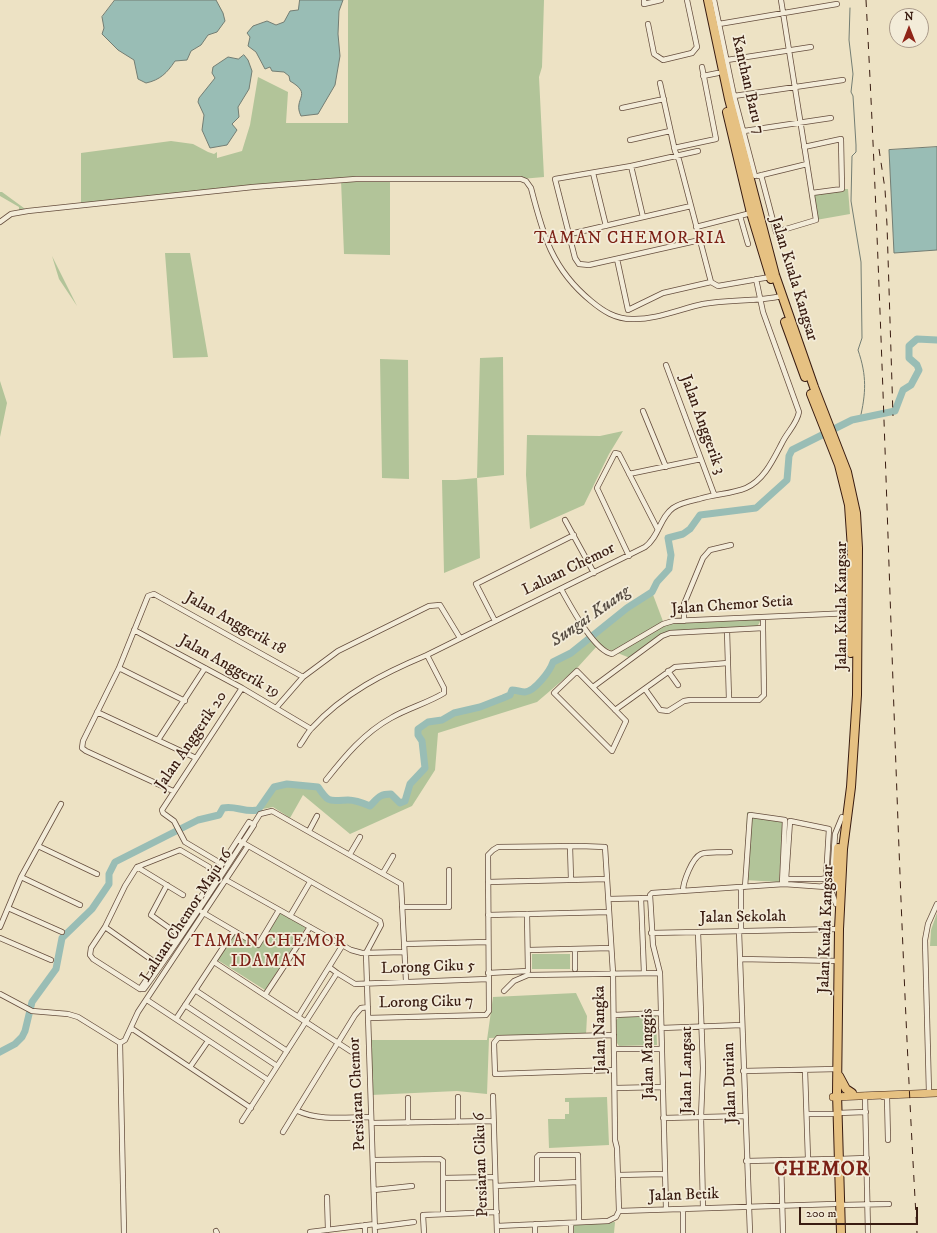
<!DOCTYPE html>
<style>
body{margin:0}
#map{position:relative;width:937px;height:1233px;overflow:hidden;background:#ede2c4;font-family:"IM FELL DW Pica",serif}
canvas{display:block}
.north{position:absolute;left:889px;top:8px;width:40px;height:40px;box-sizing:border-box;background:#f3ecd9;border:1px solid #a99989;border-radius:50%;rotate:0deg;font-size:11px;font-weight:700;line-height:16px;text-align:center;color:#391c11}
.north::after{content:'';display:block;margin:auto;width:14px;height:18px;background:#8f2418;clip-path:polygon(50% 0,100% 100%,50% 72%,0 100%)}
.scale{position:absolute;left:799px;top:1207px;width:119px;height:18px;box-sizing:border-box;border:2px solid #391c11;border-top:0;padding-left:5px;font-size:12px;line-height:14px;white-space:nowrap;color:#391c11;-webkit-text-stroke:3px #f3ecd9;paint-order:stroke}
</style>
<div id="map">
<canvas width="937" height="1233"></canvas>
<div class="north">N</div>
<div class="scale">200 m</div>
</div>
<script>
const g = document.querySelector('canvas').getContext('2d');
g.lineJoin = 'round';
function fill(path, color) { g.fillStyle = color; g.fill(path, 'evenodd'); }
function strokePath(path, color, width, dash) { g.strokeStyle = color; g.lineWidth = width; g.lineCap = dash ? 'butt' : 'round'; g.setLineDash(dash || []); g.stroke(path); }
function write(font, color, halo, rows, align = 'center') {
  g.font = font + ' "IM FELL DW Pica",serif'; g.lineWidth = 3.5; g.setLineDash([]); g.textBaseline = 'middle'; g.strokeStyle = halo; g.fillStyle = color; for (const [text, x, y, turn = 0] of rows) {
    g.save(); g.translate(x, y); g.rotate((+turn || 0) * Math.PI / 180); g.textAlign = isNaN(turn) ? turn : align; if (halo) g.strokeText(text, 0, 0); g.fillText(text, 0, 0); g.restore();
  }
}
const green = new Path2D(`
 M348 0H544L542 67 539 77 544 177 521 179 390 178V255L344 254 341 180 81 206V153L171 141 193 144 208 152 214 154 217 152V158L242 151 250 125 258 77 288 92 286 123H348Z
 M842 189H848L850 214 816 220 812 193Z
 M0 192H2L28 211 19 212V207L0 196Z
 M165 253H190L208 357 173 358Z
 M52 256 77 306 59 279Z
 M503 357 504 475 477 478 480 558 444 573 442 480H456L477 478 480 358Z
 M380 359 408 360 409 479 382 478Z
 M0 381 7 403 0 437Z
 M623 431 609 454 584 505 530 529 526 475 527 435 600 436Z
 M652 592 664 624 762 618 757 627 670 632 630 658 598 645 578 667 537 702 438 733 435 770 412 806 350 834 303 795 290 818 273 807 258 810 274 787 287 784 318 787C330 805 330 800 348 800 355 800 363 804 370 806 378 798 379 794 391 794L400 803 405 801 410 784 425 768 422 741 418 735V729L428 722 442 720 454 713 480 707 503 698 510 695 512 690 525 692 549 673 553 662 571 653 627 608Z
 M747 812 783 818 779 882 744 880Z
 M280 911 306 927 265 990 216 959 234 933 258 947Z
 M937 913V946H930L931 930Z
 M532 954H570V969H532Z
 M576 993 587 1016 586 1035 489 1038 487 1094 457 1091 371 1095 368 1040H487L493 997Z
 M656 1016 657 1045 619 1046 617 1043 616 1020 619 1017Z
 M607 1097 609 1145 549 1148 548 1119H565V1114H569V1102H565V1098Z
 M615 1222 614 1233H573V1225Z`);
const water = new Path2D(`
 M115 0H216L223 13 225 21 217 32 208 35 201 45 191 51 187 60 175 61C167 73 160 80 146 83L138 79 134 60 118 50 102 34 104 28 102 17Z
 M300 0H343L339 11 338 34 340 56 335 85 318 114 301 116C292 98 314 95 290 81L289 76 284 72 272 71 270 67 265 69 256 52 248 46 250 37 247 33 253 26 267 21 276 25 284 22 290 11 298 10Z
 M244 55 248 60 252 71 249 89 238 107 239 117 232 124 237 130 227 145 210 148 202 130 204 115 198 102 199 98 215 78 212 73 213 67 228 57 238 59Z
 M937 147V250L894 253 889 150Z`);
const stream = new Path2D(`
 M850 8 849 40 853 74 851 92 853 96 856 145V152L852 156 851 201 861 262 862 338 858 350C867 376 866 393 860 419`);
const river = new Path2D(`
 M0 1052 15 1044 22 1037 25 1031 32 1002 56 969 62 938 92 909 109 884V874L115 862 198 820 219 815 223 808C235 805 245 813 258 810L274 787 287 784 318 787C330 805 330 800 348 800 355 800 363 803 370 806 378 798 379 794 391 794L400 803 405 801 410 784 425 768 422 741 418 735V729L428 722 442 720 454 713 480 707 503 698 510 695 512 690C516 690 521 692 525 692 535 691 550 671 553 662L571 653 627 608 652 592 657 582 669 569 671 555 668 538 683 534 690 529 700 515 756 508 787 480 789 456 792 450 852 420 895 411 903 390 911 385 919 370 917 365 909 358V346L917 339 937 340`);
const minor = new Path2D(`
 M644 0V4L661 0
 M714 0 734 96 755 176
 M648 24 654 54 663 60 692 53 697 47 687 0
 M719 24 837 4
 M727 60 811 47
 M703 76 718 73
 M660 83 675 151 679 160 711 282
 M734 96 843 80
 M622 108 664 99
 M744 131 831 118
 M630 140 670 131
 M804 147 841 139 842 189 812 193
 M674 148 716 139 702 67
 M698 151 631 166 555 179 575 258 579 264 589 265 700 240
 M631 166 643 217
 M593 173 606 226
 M761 175 776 232 816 220 781 0
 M758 176 807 164
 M740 216 748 244
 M0 222 11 214 28 211 253 187 356 179H521L526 181 531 188C543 235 552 269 591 301 603 311 615 319 632 319 655 320 680 309 703 304 729 299 756 302 782 296
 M696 227 751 213
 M570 234 691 206
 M617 259 628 310 663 293 711 282
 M711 282 718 286 770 277
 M666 365 714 494
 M643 411 666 467
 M629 474 701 459
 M565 520 594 573
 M629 556 597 488 615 453 619 454 658 530
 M561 589C570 605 594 651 612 654L663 624 673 621 851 613
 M495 621 476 584 574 535
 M684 621V604L703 558 710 550 731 545
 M134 630 242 688 311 729
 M727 630 729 700
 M119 668 185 701
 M577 671 626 721 612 751 554 693Z
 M668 671 678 685
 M593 687 662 636 670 633 763 628V618
 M645 689 660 710 668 711 684 701 690 700H759L764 695 763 628
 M276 708 303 677 338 651 429 606 440 605 460 638
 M615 710 675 667 728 663
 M97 712 196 758
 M158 740 205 668
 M300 745C304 740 307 733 312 728 344 693 384 673 427 655L645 547C659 537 660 517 673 508 680 503 690 501 699 499 714 494 732 494 746 488 764 480 773 460 782 443 787 432 797 424 799 412L763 312 756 279
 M326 780C345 756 364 733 391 718 408 708 428 703 444 693V688L427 655
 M173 791 86 751 82 748 83 741 119 668 148 596 154 594 303 677
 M249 822 254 825C218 880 183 936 144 989H140L168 948Z
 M255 822 260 814 272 811 401 884 406 981
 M309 831 317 816
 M238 840 380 921 381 925 366 953 375 1233
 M38 846 97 874
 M570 846 571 880
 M350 854 360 837
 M222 864 185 842 174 821 163 813 162 810 242 688
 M137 867 183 895
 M383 873 393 856
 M21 877 80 905
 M226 880 351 950 362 953 404 952
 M488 882 607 879
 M786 884V879L790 821 829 829 826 878 822 879H786
 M167 885 151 915 179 935
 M822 886 828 884 832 880 835 834 842 817
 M745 887 750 815 785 820 782 884
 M741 888V931
 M683 891C683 882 692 858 701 854 709 851 721 853 730 852
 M641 898 644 973
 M609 899 649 898
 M402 907H449V870
 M8 908 62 932
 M202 912 258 945 279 910
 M488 915 609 912
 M290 916 310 882
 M0 927 21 877 61 804
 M105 927 159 965
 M739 931 750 1233
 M698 932 703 1068 701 1117 703 1208
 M651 933 839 929
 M0 938 51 960
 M404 944 488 942
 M575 949V969
 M529 950 611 948
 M740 959 839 961
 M214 962 358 1056
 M337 973 355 984 488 979
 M488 973 528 971 527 914
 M140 989 93 959 90 955 91 948 105 927 125 886 137 867 180 850 209 867
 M195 990 287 1051
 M504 991 514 981 528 975 660 973
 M0 994 32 1011 68 1014 78 1017 120 1043
 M265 995 310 927
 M147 1000 268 1080
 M185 1005 277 1066
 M614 1015 661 1013
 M298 1017 342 946
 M368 1018 486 1015 489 1011 488 855 493 850 498 847 580 846 605 847 613 973 615 1140 617 1148 619 1211 616 1217 608 1221 497 1226
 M176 1019 234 931
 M131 1028 251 1108
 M661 1028 742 1025
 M614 1035 498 1038 494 1043 495 1074 614 1070
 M614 1049H661
 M190 1067 208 1041
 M805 1070 808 1159
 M743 1071 838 1069
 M615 1088 663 1087
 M929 1093 925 940 928 924 937 904
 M865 1095 868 1233
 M493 1096 497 1233
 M458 1097V1122
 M883 1097H887L888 1140
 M408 1098V1123
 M298 1111C318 1121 348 1117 371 1117
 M838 1113 866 1112
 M807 1114H833
 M663 1118 745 1116
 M242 1121 337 973 329 967
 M372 1123 493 1121
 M283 1132 355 1015 361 1008 368 1007
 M839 1159 867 1158
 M374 1160 440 1159 443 1161V1214
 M781 1160 783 1233
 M746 1161 834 1159
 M618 1175 665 1174
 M443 1178 495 1177
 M537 1184V1157L539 1155H578L579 1222
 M496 1186 578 1182
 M374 1190 412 1186
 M327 1197 328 1230
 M841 1205 889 1204
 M666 1209 660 973 653 945 650 895 652 893 784 884 826 887 832 893 836 904
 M619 1211 835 1204
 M571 1223V1233
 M365 1225V1233
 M375 1227 414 1222
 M216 1231 217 1233
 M310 1232 375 1224
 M124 1233 120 1043 125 1040 138 1012 248 846
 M424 1233 423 1215 497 1212
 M535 1233V1224
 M683 1233V1209`);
const primary = new Path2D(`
 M833 1097 937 1093`);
const trunk = new Path2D(`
 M708 0 729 99 775 275 814 387 847 472 856 513 858 548 857 695 851 787 843 849 839 929 837 1093 841 1233
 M727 112 751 213 771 279
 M785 322 805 377
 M811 394 839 465 849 505 852 549 850 622 851 653
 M836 885 838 848
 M839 1076 846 1089 852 1093`);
const rail = new Path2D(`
 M866 0C888 411 893 822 917 1233
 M879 149 885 189 887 225 893 416`);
const streetNames = [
 ["Kanthan Baru 7",747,85,77],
 ["Jalan Kuala Kangsar",793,279,73],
 ["Jalan Anggerik 3",702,425,70],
 ["Laluan Chemor",569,570,-26],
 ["Jalan Chemor Setia",732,606,-4],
 ["Jalan Kuala Kangsar",843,606,-90],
 ["Jalan Anggerik 18",235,624,29],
 ["Jalan Anggerik 19",229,667,29],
 ["Jalan Anggerik 20",192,741,-56],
 ["Laluan Chemor Maju 16",187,916,-57],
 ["Jalan Sekolah",743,918,-1],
 ["Jalan Kuala Kangsar",827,929,-88],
 ["Lorong Ciku 5",428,968,-2],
 ["Lorong Ciku 7",426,1003,-1],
 ["Jalan Nangka",601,1029,-91],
 ["Jalan Manggis",649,1054,-91],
 ["Jalan Langsat",688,1070,-90],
 ["Jalan Durian",731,1083,-92],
 ["Persiaran Chemor",358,1094,-93],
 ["Persiaran Ciku 6",482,1165,-92],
 ["Jalan Betik",684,1196,-2]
];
const neighbourhoodNames = [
 ["TAMAN CHEMOR RIA",630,239],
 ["TAMAN CHEMOR",269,942],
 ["IDAMAN",269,962]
];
const waterNames = [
 ["Sungai Kuang",591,617,-35]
];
const districtNames = [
 ["CHEMOR",822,1171]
];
fill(green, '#b2c499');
fill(water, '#99bdb5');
strokePath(water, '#737d73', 1);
strokePath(stream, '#737d73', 1);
strokePath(river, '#99bdb5', 7);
strokePath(minor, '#664e3e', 6);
strokePath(primary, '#391c11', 8);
strokePath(trunk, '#391c11', 10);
strokePath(minor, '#f3ecd9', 4.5);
strokePath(primary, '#e6c182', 7);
strokePath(trunk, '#e6c182', 8);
strokePath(rail, '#391c11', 1, [7, 7]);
write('16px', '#391c11', '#f3ecd9', streetNames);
g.letterSpacing = '1px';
write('17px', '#7a1f14', '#f3ecd9', neighbourhoodNames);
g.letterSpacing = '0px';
write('italic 17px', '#564c42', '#f3ecd9', waterNames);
g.letterSpacing = '1px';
write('bold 20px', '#7a1f14', '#f3ecd9', districtNames);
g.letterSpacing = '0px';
</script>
